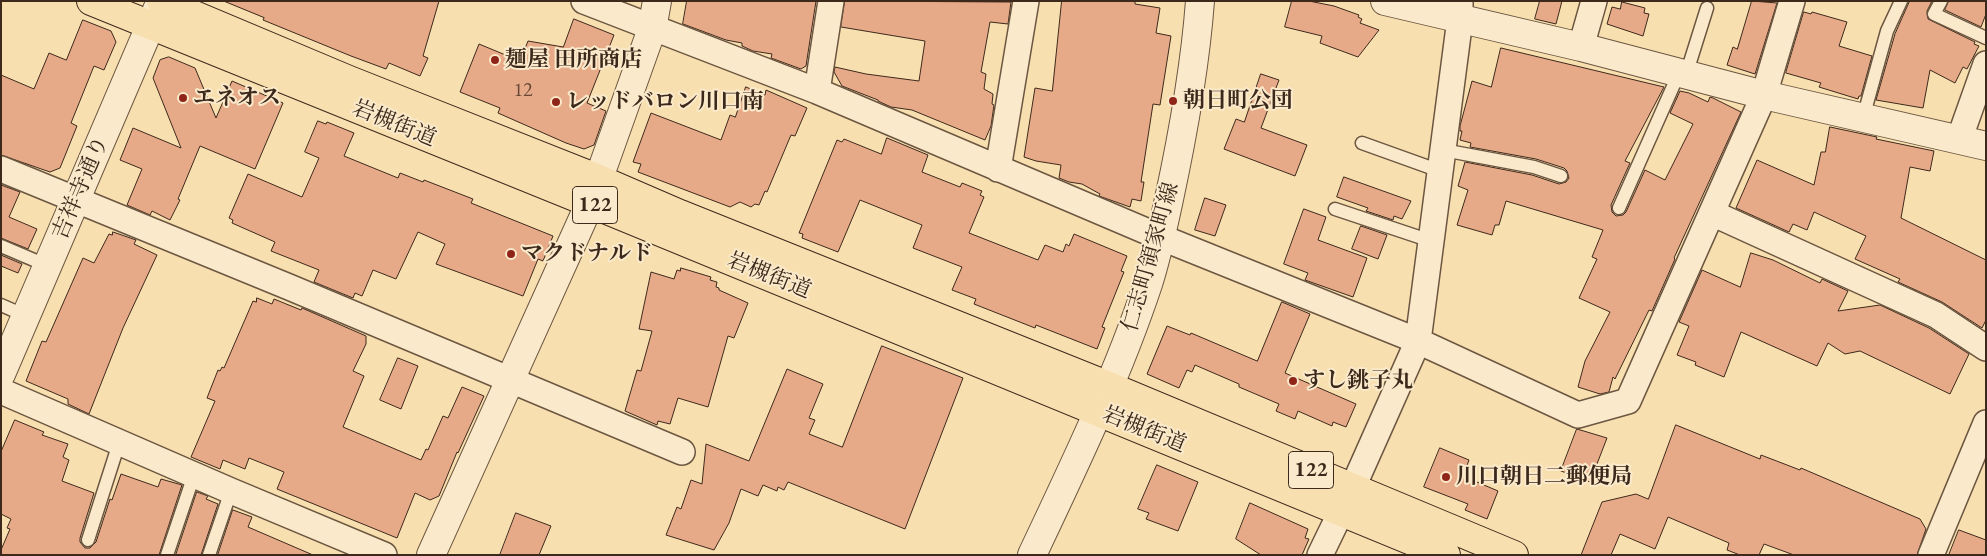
<!DOCTYPE html>
<meta charset="utf-8">
<style>
body{margin:0}
#map{position:relative;width:1987px;height:556px;overflow:hidden;background:#f8dfaf;font-family:"EB Garamond",serif}
canvas{display:block}
.frame{position:absolute;inset:0;border:2px solid #3d291c;pointer-events:none}
</style>
<div id="map">
<canvas width="1987" height="556"></canvas>
<div class="frame"></div>
</div>
<script>
const g = document.querySelector('canvas').getContext('2d');
g.lineJoin = 'round';
function fill(path, color) { g.fillStyle = color; g.fill(path, 'evenodd'); }
function strokePath(path, color, width, dash) { g.strokeStyle = color; g.lineWidth = width; g.lineCap = dash ? 'butt' : 'round'; g.setLineDash(dash || []); g.stroke(path); }
function write(font, color, halo, rows, align = 'center') {
  g.font = font + ' "EB Garamond","Noto Serif JP",serif'; g.lineWidth = 4; g.setLineDash([]); g.textBaseline = 'middle'; g.strokeStyle = halo; g.fillStyle = color; for (const [text, x, y, turn = 0] of rows) {
    g.save(); g.translate(x, y); g.rotate((+turn || 0) * Math.PI / 180); g.textAlign = isNaN(turn) ? turn : align; if (halo) g.strokeText(text, 0, 0); g.fillText(text, 0, 0); g.restore();
  }
}
const building = new Path2D(`
 M224 1H439L423 56 428 58 420 76 389 63 386 69 351 56 263 20 264 18Z
 M687 1H816L806 66 801 69 771 58 772 54 753 51 742 46V43L726 40 683 24Z
 M845 1 1011 2 1008 24 990 22 981 72 986 74 984 89 993 94 992 104 994 105 991 126 985 140 912 110 891 107 878 101V100L842 86 834 72 835 67 866 74 919 81 925 41 841 27Z
 M1062 1H1135V4L1160 8 1156 33 1171 36 1160 105 1153 104 1141 182H1144L1141 201 1132 199 1130 207 1099 196 1100 194 1082 184 1069 182 1059 178 1061 165 1036 161 1024 157 1035 88 1052 91Z
 M1292 1H1309L1334 6 1359 15 1358 17 1362 19 1360 23 1379 30 1358 57 1320 43 1322 36 1285 27Z
 M1540 1H1562L1556 24 1535 19Z
 M1752 1 1777 3 1755 74 1727 65 1733 47 1737 49Z
 M1910 1H1932L1927 11 1928 19 1975 42 1974 44 1979 46 1967 69 1963 67 1955 83 1930 70 1923 108 1876 100 1895 34Z
 M1949 1H1986V14L1981 27 1945 10Z
 M1622 2 1645 8 1644 13 1649 14 1643 36 1607 24 1612 7 1620 9Z
 M1804 12 1811 14 1812 12 1847 22 1839 46 1872 56 1861 96H1859L1858 99 1819 87 1821 83 1786 73Z
 M574 19 614 35 587 103 606 111 594 145 584 149 566 143 498 113 500 108 460 92 479 44 520 61 528 41 563 47Z
 M83 20 111 31 116 42 104 70 94 66 71 123 77 126 60 168 50 172 1 155V75L34 89 49 53 66 60Z
 M1501 48 1664 87 1625 161 1630 163 1611 205 1612 212 1616 216 1623 215 1626 212 1645 170 1665 180 1693 124 1670 113 1680 91 1689 93 1708 102 1710 97 1713 98 1741 112 1674 258 1675 259 1652 311 1649 310 1615 379 1613 377 1609 392 1600 394 1578 387 1585 361 1610 312 1579 298 1597 259 1592 257 1603 230 1506 201 1499 225H1495L1492 235 1457 225 1468 190 1458 186 1465 162 1532 175 1559 184 1566 182 1569 178 1567 171 1564 168 1536 159 1470 147 1471 143 1460 140 1462 131H1460V126L1472 81 1491 87Z
 M169 57 195 68 216 118 232 81 283 103 255 169 200 146 178 199 180 200 170 220 152 211 150 215 127 205 142 169 120 160 133 128 181 148 153 78 160 60Z
 M1261 74 1279 80 1261 128 1307 145 1295 176 1224 149 1236 119 1244 122Z
 M746 87 765 95 766 90 807 108 795 136 791 135 767 192 765 191 759 205 755 204 751 207 740 202 730 207 638 172 641 164 633 162 651 113 721 140 730 115 735 117Z
 M318 121 326 124 327 122 354 133 344 156 398 178 400 173 423 182 424 180 473 199 471 203 553 236 543 261 538 259 523 296 436 264 445 244 418 232 396 279 373 270 362 296 355 293 353 298 314 282 319 270 271 251 275 242 232 223 233 220 229 218 248 174 302 197 319 158 305 152Z
 M1830 127 1877 137 1876 139 1934 151 1930 171 1910 167 1901 218 1986 260V320L1982 328 1942 302 1898 282 1900 279 1855 259 1866 236 1814 212 1807 230 1793 224 1789 232 1736 208 1757 160 1814 185 1821 152H1825Z
 M887 138 928 155 922 172 960 187 962 183 982 191 980 195 984 197 969 233 1038 260 1045 245 1063 252 1066 244 1069 246 1074 234 1127 256 1121 271 1124 272 1102 327 1105 328 1097 349 1036 325 1035 328 974 304 976 299 952 290 962 267 913 248 922 225 860 200 838 252 802 238 803 234 799 233 837 140 842 142 844 139 881 154Z
 M1344 177 1411 201 1402 219 1394 216 1393 220 1366 211 1368 208 1337 197Z
 M1 185 20 192 9 217 37 229 28 249 1 238Z
 M1205 198 1226 205 1215 236 1195 230Z
 M1304 209 1326 217 1318 240 1367 258 1353 297 1305 280 1308 273 1284 264Z
 M1361 226 1387 235 1378 259 1352 249Z
 M113 232 136 240 134 244 157 255 123 328 89 414 68 404V399L26 381 42 341 46 342 83 258 94 263 109 234 112 235Z
 M1751 253 1773 260 1820 283 1822 279 1848 291 1838 311 1880 305 1929 328 1969 354 1950 394 1860 351 1845 354 1828 343 1817 366 1741 332 1724 377 1695 365 1696 362 1677 355 1689 326 1679 322 1702 270 1740 287Z
 M1 255 22 264 18 273 1 266Z
 M681 268 711 277 710 280 717 282 716 287 719 288V290L748 303 734 338 728 336 708 407 678 398 670 424 658 421 657 425 625 411 637 370 641 371 652 331 639 329 651 272 674 279 677 270 680 271Z
 M257 298 272 304 274 299 301 310 302 308 366 336V344L353 371 364 376 343 427 421 460 426 449 428 450 443 416 448 418 462 387 484 396 458 453 457 452 439 496 430 500 415 493 397 538 277 489 284 472 249 458 245 469 223 460 220 469 191 457 215 401 207 398 218 370 220 371 222 367 224 368 253 301 256 302Z
 M1282 302 1310 314 1285 373 1356 404 1346 427 1333 422 1332 426 1298 411 1295 419 1276 411 1279 404 1239 387V384L1195 365 1192 372 1187 370 1179 388 1147 374 1167 326 1190 335 1191 333 1257 361Z
 M882 346 963 378 905 529 788 482 784 490 778 487 777 491 763 485 758 496 741 489 729 523 714 550 666 535 677 507 681 509 691 480 702 484 706 444 749 461 787 369 823 384 809 418 815 420 809 434 842 447Z
 M398 358 418 366 401 409 380 400Z
 M15 420 44 432 42 435 68 444 63 457 69 460 62 481 94 493 80 538V542L85 548H90L96 542 110 499 112 500 121 474 158 487 161 479 182 485 159 555H1V550L10 529 7 528 11 519 1 514V452Z
 M1676 425 1760 459 1761 455 1800 470 1801 468 1920 519 1926 529 1917 555H1794L1764 544 1759 555H1740L1727 550 1729 543 1668 517 1655 549 1620 534 1611 555H1581L1602 502 1636 494 1648 499Z
 M1577 429 1607 438 1590 482 1561 471Z
 M1440 448 1469 460 1463 476 1498 491 1487 519 1465 510 1468 504 1424 487Z
 M1157 465 1198 482 1178 531 1146 519 1149 513 1138 509Z
 M197 492 208 496 206 499 218 504 201 555H176Z
 M1250 503 1308 529 1305 538 1309 539 1302 555H1261L1236 539Z
 M233 510 252 517 248 527 313 555H218Z
 M516 513 551 526 539 555H500Z
 M1959 530 1986 540V555H1949Z`);
const service = new Path2D(`
 M1941 1 1934 14 1986 38
 M1686 75 1707 8
 M1863 118 1887 31 1901 1
 M1362 143 1440 171
 M1443 150 1534 167 1561 176
 M1619 208 1679 73
 M1335 209 1431 241
 M1 246 48 266
 M1 305 26 316
 M88 540 119 443
 M167 555 194 475
 M209 555 231 491`);
const minor = new Path2D(`
 M584 1 817 91 1160 237 1418 341 1578 415 1628 401 1764 95 1792 1
 M1581 47 1594 1
 M817 91 831 1
 M1959 140 1986 64
 M1 169 289 287 682 452
 M998 169 1026 1
 M1712 213 1936 315 1986 348
 M1 391 231 491 384 555
 M1320 555 1353 487 1418 341 1460 19V1
 M1931 555 1986 423`);
const tertiary = new Path2D(`
 M1385 1 1581 47 1764 95 1986 146
 M1 374 160 3
 M431 555 590 203 652 29 657 1
 M1032 555C1074 466 1117 377 1148 284 1157 256 1163 227 1169 199 1183 134 1195 68 1200 1`);
const trunk = new Path2D(`
 M91 1 590 203 1446 555
 M161 1 349 80 599 179 680 214 1109 386 1514 555`);
const markers = [
 [495,60,5,"#8f2418"],
 [183,98,5,"#8f2418"],
 [1173,101,5,"#8f2418"],
 [556,102,5,"#8f2418"],
 [511,254,5,"#8f2418"],
 [1293,381,5,"#8f2418"],
 [1446,477,5,"#8f2418"]
];
const numberNames = [
 ["12",523,91]
];
const shields = [
 [595,205,45],
 [1311,470,45]
];
const shieldNames = [
 ["122",595,205],
 ["122",1311,470]
];
const poiNames = [
 ["麺屋 田所商店",505,60],
 ["エネオス",193,98],
 ["朝日町公団",1183,101],
 ["レッドバロン川口南",566,102],
 ["マクドナルド",521,254],
 ["すし銚子丸",1303,381],
 ["川口朝日二郵便局",1456,477]
];
const streetNames = [
 ["岩槻街道",394,124,22],
 ["吉祥寺通り",81,188,-67],
 ["仁志町領家町線",1151,257,-74],
 ["岩槻街道",769,276,22],
 ["岩槻街道",1144,430,22]
];
fill(building, '#e7aa88');
strokePath(building, '#3d291c', 1);
strokePath(service, '#6c5641', 15);
strokePath(minor, '#6c5641', 28);
strokePath(tertiary, '#6c5641', 30);
strokePath(trunk, '#3d291c', 30);
strokePath(service, '#faeacb', 12);
strokePath(minor, '#faeacb', 25);
strokePath(tertiary, '#faeacb', 28);
strokePath(trunk, '#f8dfaf', 28);
for (const [x, y, r, color] of markers) { const dot = new Path2D(); dot.arc(x, y, r, 0, 2 * Math.PI); g.fillStyle = color; g.fill(dot); strokePath(dot, '#faeacb', 2); }
write('20px', '#684937', null, numberNames);
for (const [x, y, w] of shields) { const box = new Path2D(); box.roundRect(x - w / 2, y - 18.5, w, 37, 4); g.fillStyle = '#faeacb'; g.fill(box); strokePath(box, '#3d291c', 1); }
write('bold 21px', '#3d291c', null, shieldNames);
write('bold 22px', '#3d291c', '#faeacb', poiNames, 'left');
write('22px', '#3d291c', '#faeacb', streetNames);
</script>
